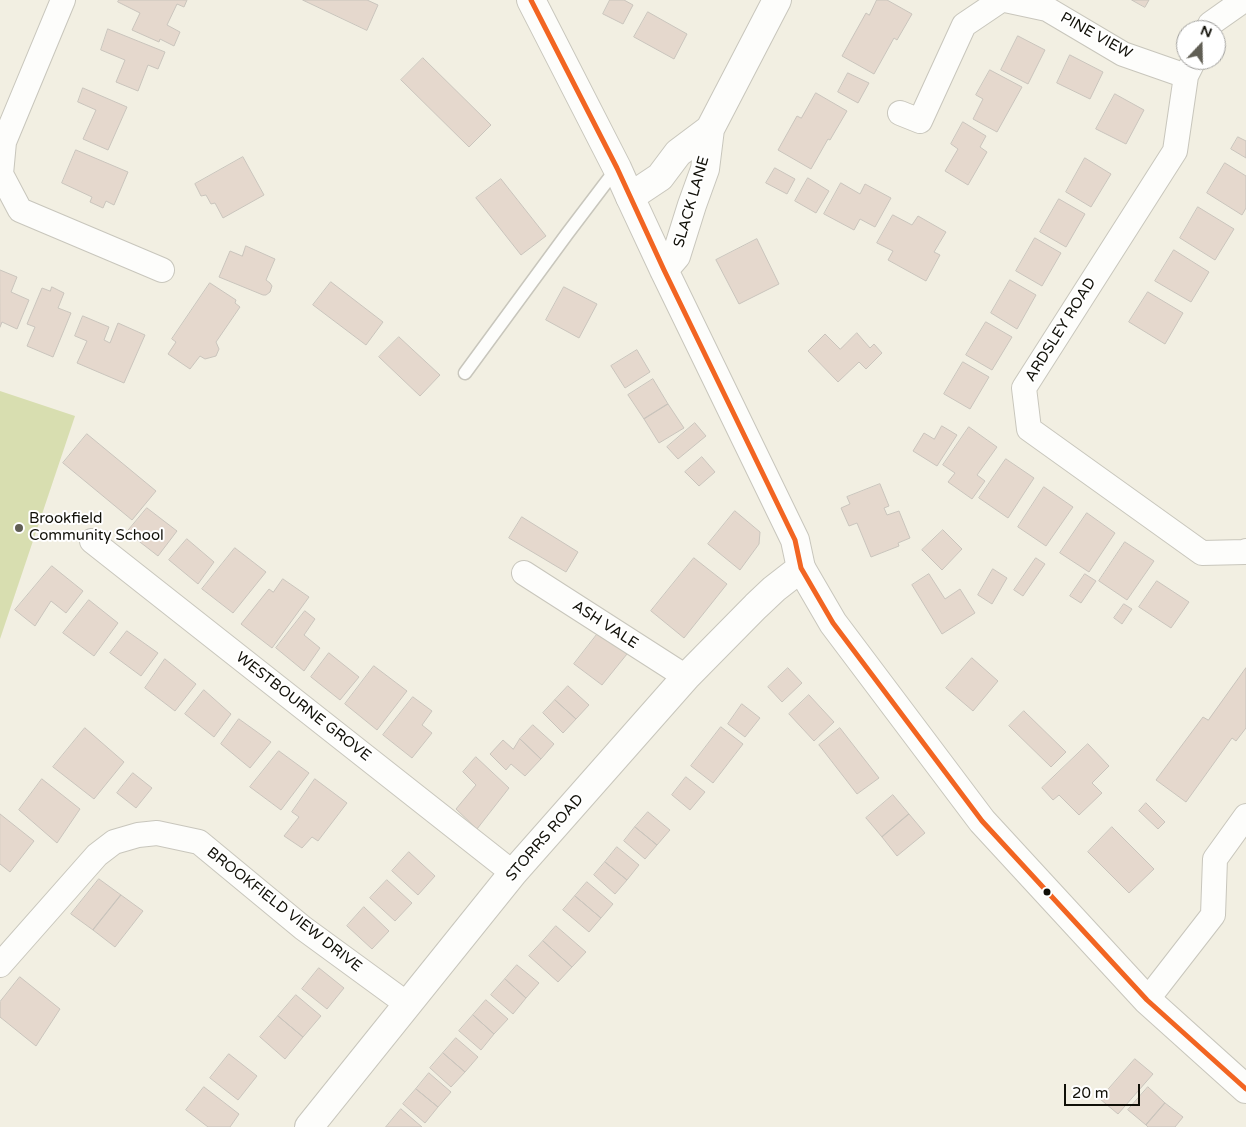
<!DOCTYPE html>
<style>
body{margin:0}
#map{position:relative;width:1246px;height:1127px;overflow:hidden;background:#f2efe2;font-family:"Varela Round",sans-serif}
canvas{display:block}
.north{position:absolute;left:1176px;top:20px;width:50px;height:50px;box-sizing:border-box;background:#fff;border:1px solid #a09f9c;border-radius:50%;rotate:21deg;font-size:14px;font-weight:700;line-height:20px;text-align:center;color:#111008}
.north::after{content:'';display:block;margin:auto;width:18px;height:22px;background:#605e54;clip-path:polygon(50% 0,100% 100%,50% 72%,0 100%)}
.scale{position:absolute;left:1064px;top:1084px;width:76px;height:22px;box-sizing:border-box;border:2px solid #111008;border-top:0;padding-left:6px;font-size:15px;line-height:18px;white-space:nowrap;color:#111008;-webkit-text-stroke:4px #fff;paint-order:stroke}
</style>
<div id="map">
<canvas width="1246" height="1127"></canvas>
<div class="north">N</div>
<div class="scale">20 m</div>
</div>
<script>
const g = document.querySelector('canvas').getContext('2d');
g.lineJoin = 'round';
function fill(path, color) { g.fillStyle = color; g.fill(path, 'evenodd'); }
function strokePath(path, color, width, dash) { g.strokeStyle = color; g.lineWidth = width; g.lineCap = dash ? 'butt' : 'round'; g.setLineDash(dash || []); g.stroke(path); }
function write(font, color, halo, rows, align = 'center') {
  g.font = font + ' "Varela Round",sans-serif'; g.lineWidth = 4; g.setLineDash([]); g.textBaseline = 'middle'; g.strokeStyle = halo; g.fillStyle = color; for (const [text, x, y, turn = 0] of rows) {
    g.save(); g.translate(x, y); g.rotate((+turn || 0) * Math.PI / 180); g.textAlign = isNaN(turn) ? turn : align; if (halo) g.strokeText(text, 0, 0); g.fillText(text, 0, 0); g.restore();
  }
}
const green = new Path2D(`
 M0 391 75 416 0 639Z`);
const building = new Path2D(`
 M119 0H187L184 7 177 4 167 25 180 32 174 46 160 39 159 42 132 30 140 13 118 2Z
 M303 0H367L378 5 367 30Z
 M610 0H624L633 5 623 24 603 14Z
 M877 0H887L912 14 897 40 894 38 874 74 842 56 866 13 869 15Z
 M1132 0H1149L1145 7Z
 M648 12 687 34 674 59 634 37Z
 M108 29 165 52 158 69 148 65 138 91 116 82 125 60 101 50Z
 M1018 36 1045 50 1028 84 1001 70Z
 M1070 55 1103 72 1090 99 1057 83Z
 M423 58 491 125 469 147 401 80Z
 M990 70 1022 87 997 132 973 119 983 99 976 95Z
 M848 73 869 83 858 103 838 92Z
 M83 88 127 107 108 150 83 139 96 110 78 102Z
 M816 93 847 111 830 140 828 139 811 169 778 150 797 116 801 118Z
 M1115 94 1144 110 1126 144 1096 129Z
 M963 122 986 136 980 147 987 152 968 185 945 171 958 149 951 144Z
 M1238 137 1246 141V158L1231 149Z
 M76 150 128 172 114 205 106 201 103 208 90 202 92 197 62 183Z
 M243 157 264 195 223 218 215 203 211 204 206 195 201 196 195 184Z
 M1085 158 1111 174 1091 207 1066 192Z
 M1225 163 1246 176V208L1242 215 1207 193Z
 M775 168 795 179 787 194 766 183Z
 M808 178 829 191 816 213 795 201Z
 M501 179 546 236 521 255 476 198Z
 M841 183 860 194 865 184 891 198 875 227 860 219 854 230 824 214Z
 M1059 199 1085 214 1066 247 1040 232Z
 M1198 207 1234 229 1215 260 1180 238Z
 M893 215 912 225 918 216 946 232 934 252 940 255 926 281 888 260 893 251 877 243Z
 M1035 238 1061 253 1042 286 1016 271Z
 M757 239 779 284 739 304 716 260Z
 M246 246 275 259 266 280 270 283 272 286 270 292 266 295H263L219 277 230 251 242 256Z
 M1174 250 1209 272 1191 302 1155 281Z
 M0 270 17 277 11 292 29 300 17 329 2 322 0 327Z
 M1010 280 1036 295 1017 329 991 313Z
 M331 282 383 322 366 345 313 305Z
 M210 283 236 300 235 303 240 307 216 342 219 349 216 356 205 359 200 356 190 369 168 354 176 342 172 339Z
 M52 287 64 293 58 308 71 313 53 357 27 346 35 327 27 324 42 288 50 291Z
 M564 287 597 304 579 338 546 320Z
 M1148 292 1183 313 1165 344 1129 322Z
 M83 316 109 327 104 340 110 343 118 323 145 335 124 383 77 363 87 341 75 336Z
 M986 322 1012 337 992 370 966 355Z
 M857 333 870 348 874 344 882 353 866 369 859 362 838 382 808 351 825 334 840 349Z
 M399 337 440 375 420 396 379 357Z
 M637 350 650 372 625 388 611 366Z
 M963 362 989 377 970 409 944 394Z
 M653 379 668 404 644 419 628 395Z
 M668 404 684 428 659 443 644 419Z
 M695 423 706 436 678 459 667 447Z
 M942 426 957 435 937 466 913 451 924 433 934 439Z
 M969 427 997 447 977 475 985 481 972 499 948 482 955 473 943 465Z
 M87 434 156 491 132 520 63 463Z
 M702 457 715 472 699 486 685 472Z
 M1006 459 1034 478 1008 518 979 498Z
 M880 484 889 506 884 508 887 515 899 511 910 538 898 543 899 546 871 557 857 523 849 526 841 508 850 504 847 497Z
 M1044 487 1073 507 1046 546 1018 527Z
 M147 508 177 531 158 556 127 532Z
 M735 511 760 532 759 544 740 570 708 544Z
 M1087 513 1115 533 1089 572 1060 553Z
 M522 517 578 552 566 572 509 538Z
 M943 530 962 549 942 570 922 550Z
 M187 539 214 562 198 584 169 560Z
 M1125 542 1154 561 1127 600 1099 581Z
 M235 548 266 572 233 613 202 589Z
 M694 558 727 584 684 638 651 611Z
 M1036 558 1045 564 1023 596 1014 590Z
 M52 566 83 591 66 613 51 601 35 626 15 610Z
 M993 569 1007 578 992 604 978 595Z
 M929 574 945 599 960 589 975 613 942 634 912 585Z
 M1085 574 1096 581 1081 603 1070 596Z
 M283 579 309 597 272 648 241 624 269 589 273 592Z
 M1157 581 1189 602 1171 628 1139 607Z
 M89 600 118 623 94 656 63 633Z
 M1124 604 1132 609 1122 624 1114 618Z
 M305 611 315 619 304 635 320 648 304 671 276 648Z
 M127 631 158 653 141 676 110 653Z
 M599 632 627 654 602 685 574 664Z
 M329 653 359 677 340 700 311 677Z
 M972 658 998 681 973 711 946 688Z
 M165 659 196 684 175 711 145 688Z
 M374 666 407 691 377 730 345 704Z
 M788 668 802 683 782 702 768 687Z
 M1246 668V728L1236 741 1232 738 1186 802 1156 780 1203 717 1208 720Z
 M568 686 589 705 576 719 555 700Z
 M204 690 231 714 214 737 185 714Z
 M809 695 834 722 814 741 789 714Z
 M413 697 432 711 422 725 432 733 412 758 383 735Z
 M555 700 576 719 563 733 543 713Z
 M742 704 760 718 745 737 728 724Z
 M1024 711 1066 752 1051 767 1009 726Z
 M239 719 271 742 250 768 221 744Z
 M533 725 554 744 541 759 520 739Z
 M721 727 743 744 713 783 691 766Z
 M85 728 124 762 94 799 53 767Z
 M840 728 879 778 857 794 819 745Z
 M520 739 541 759 525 776 511 764 506 770 490 754 503 740 513 749Z
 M1088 744 1109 766 1092 783 1102 793 1079 815 1059 795 1053 800 1042 788Z
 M279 751 309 773 281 810 250 787Z
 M476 757 509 788 477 829 456 809 476 785 463 772Z
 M133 773 152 788 136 808 117 793Z
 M686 777 705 792 690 810 672 795Z
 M42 779 80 809 57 843 19 810Z
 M315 779 347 803 318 841 312 837 302 848 284 836 299 817 292 812Z
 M893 795 909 814 882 837 866 818Z
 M1146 803 1165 822 1158 829 1139 811Z
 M648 812 670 830 657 845 635 827Z
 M0 814 34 841 10 872 0 864Z
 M909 814 925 833 897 856 882 837Z
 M635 827 657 845 645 859 624 841Z
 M1112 827 1154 869 1129 893 1088 852Z
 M617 847 639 865 627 880 605 862Z
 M409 852 435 876 418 895 392 871Z
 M605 862 627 880 615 894 594 875Z
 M99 879 121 895 93 930 71 914Z
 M387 880 412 903 395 921 370 898Z
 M587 882 613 904 601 918 575 896Z
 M121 895 143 911 115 947 93 930Z
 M575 896 601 918 589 932 563 910Z
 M364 907 389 931 372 949 347 926Z
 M556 926 586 952 572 967 543 941Z
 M543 941 572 967 558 982 529 956Z
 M517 965 539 983 526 998 505 979Z
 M319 968 344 988 327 1009 302 989Z
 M20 977 60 1009 36 1046 0 1017V1002Z
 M505 979 526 998 513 1014 491 995Z
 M296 995 321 1016 303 1037 278 1016Z
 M486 1000 508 1019 494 1034 473 1015Z
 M473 1015 494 1034 481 1050 459 1031Z
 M278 1016 303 1037 285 1059 260 1037Z
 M456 1038 478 1057 465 1072 443 1053Z
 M443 1053 465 1072 451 1087 430 1068Z
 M229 1054 257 1076 238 1100 210 1078Z
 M1135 1059 1153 1074 1118 1114 1100 1099Z
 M429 1073 451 1092 438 1107 416 1089Z
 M204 1087 239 1114 230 1127H208L186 1110Z
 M1148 1087 1165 1103 1146 1125 1128 1110Z
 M416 1089 438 1107 425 1123 403 1104Z
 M1165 1103 1183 1117 1175 1127H1148L1146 1125Z
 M401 1109 422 1127H386Z`);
const service = new Path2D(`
 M465 373 567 234 617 168`);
const minor = new Path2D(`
 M63 0 4 142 1 174 20 210 162 270
 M1005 0 1047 9 1123 54 1186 76
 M1208 30 1210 24 1244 0
 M1194 60 1186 76 1175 151 1024 388 1029 429 1202 553 1245 552 1246 551
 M900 113 920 121 964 25 1001 0
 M92 541 513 873
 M524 573 686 677
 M0 965 97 855 114 842 138 835 157 833 199 842 303 928 407 1004
 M1147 1000 1213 915 1215 859 1246 816`);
const tertiary = new Path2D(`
 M531 0 617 168 630 197
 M801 568 833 623 982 821 1147 1000 1246 1089`);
const secondary = new Path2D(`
 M664 270 676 256 692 205 705 169 710 129 777 0
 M309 1127 513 873 686 677 756 606 774 589 801 568 795 540 664 270 630 197 660 177 678 153 710 129`);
const bus1 = new Path2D(`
 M531 0 617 168 664 270 795 540 801 568 833 623 982 821 1147 1000 1246 1089`);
const markers = [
 [19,528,5,"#605e54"],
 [1047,892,4.5,"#111008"]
];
const streetNames = [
 ["PINE VIEW",1096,36,29],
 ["SLACK LANE",692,202,-74],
 ["ARDSLEY ROAD",1061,330,-58],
 ["ASH VALE",605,625,33],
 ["WESTBOURNE GROVE",303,707,38],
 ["STORRS ROAD",545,838,-49],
 ["BROOKFIELD VIEW DRIVE",284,910,38]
];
const poiNames = [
 ["Brookfield",29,519],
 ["Community School",29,536]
];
fill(green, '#d8deb0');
fill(building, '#e5d8cd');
strokePath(building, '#c9c4bc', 1);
strokePath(service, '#c8c6bc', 15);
strokePath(minor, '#c8c6bc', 26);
strokePath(tertiary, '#c8c6bc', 30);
strokePath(secondary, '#c8c6bc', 30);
strokePath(service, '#fdfdfb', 12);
strokePath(minor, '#fdfdfb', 24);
strokePath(tertiary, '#fdfdfb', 28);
strokePath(secondary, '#fdfdfb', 28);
strokePath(bus1, '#f26522', 5);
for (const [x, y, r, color] of markers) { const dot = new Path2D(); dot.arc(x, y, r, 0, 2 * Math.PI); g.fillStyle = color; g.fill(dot); strokePath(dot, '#fff', 2); }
write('15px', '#111008', '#fff', streetNames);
write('15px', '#111008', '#fff', poiNames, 'left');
</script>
